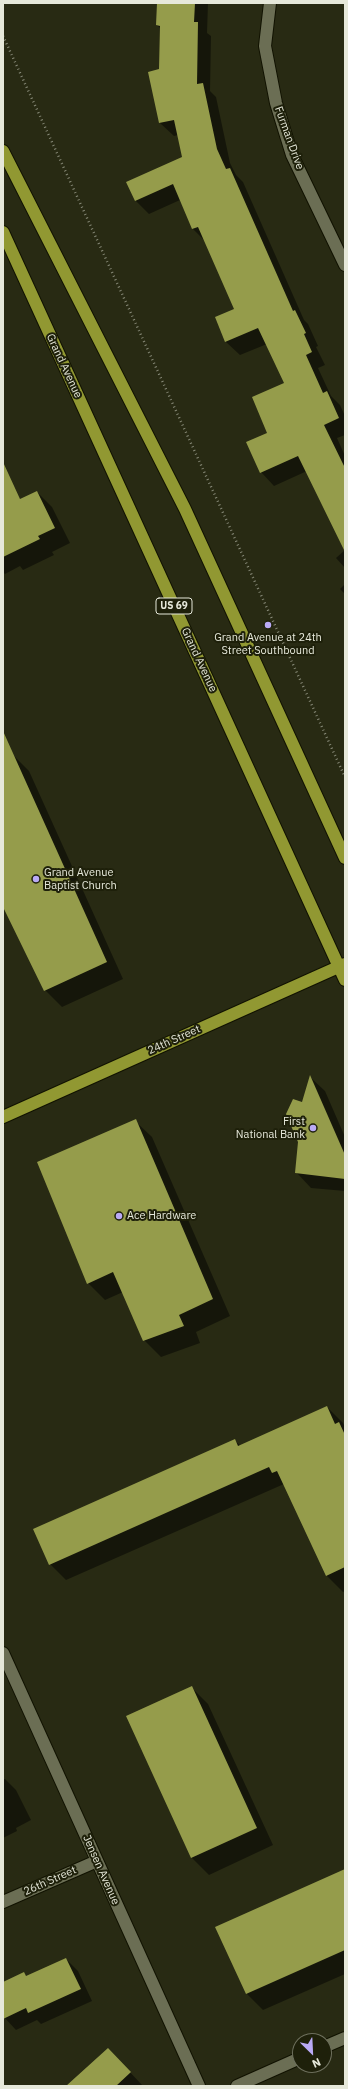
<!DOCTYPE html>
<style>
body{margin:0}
#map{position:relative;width:348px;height:2089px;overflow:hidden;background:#282a13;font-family:"IBM Plex Sans",sans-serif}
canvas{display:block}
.frame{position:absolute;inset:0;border:4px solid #e6e8da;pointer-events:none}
.north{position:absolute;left:292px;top:2033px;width:40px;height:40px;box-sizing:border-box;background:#1e200a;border:1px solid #6e705d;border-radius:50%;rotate:156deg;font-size:11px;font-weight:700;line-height:16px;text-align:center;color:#e6e8da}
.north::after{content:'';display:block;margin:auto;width:14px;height:18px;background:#baaaf6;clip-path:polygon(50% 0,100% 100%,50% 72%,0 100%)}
</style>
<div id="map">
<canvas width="348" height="2089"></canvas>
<div class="frame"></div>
<div class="north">N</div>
</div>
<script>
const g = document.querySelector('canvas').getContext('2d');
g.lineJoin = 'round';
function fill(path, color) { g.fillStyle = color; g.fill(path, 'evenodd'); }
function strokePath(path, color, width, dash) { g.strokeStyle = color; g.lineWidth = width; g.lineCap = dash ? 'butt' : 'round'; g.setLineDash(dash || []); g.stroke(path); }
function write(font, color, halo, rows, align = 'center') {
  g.font = font + ' "IBM Plex Sans",sans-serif'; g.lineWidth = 4; g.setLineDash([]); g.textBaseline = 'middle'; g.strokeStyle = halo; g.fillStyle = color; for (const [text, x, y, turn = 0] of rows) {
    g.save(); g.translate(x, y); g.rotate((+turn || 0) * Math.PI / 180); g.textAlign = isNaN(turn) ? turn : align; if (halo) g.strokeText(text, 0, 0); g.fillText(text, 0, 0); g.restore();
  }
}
const shadow = new Path2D(`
 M158 3H208L207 33 211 36 210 91 216 97 230 163 236 175 243 182 304 320 308 324 318 346 316 347 325 365 318 368 331 396 340 405 345 416V435L337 438 345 456V568L336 558 345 550 307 471 274 486 261 472 269 433 285 383 267 344 240 355 226 342 216 318 236 310 205 241 193 229 180 200 149 214 136 201 128 183 183 158 178 135 174 136 160 123 149 73 160 70 161 29 157 25Z
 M37 492 52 507 70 543 52 552 54 555 23 570 20 566 5 574 3 572V502L17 495 21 500Z
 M345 584V594L340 589Z
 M12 754 29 771 123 979 62 1007 45 990 3 906V758Z
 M310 1077 325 1091 345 1137V1191L311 1188 296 1172 303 1103Z
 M135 1121 152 1137 230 1316 196 1332 200 1343 161 1357 144 1340 123 1292 105 1300 88 1283Z
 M327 1407 343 1423 345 1428V1591L343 1592 327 1576 284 1484 66 1580 50 1564 235 1441 241 1446Z
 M191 1687 208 1704 273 1845 209 1875 192 1858 128 1716Z
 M3 1779H5L16 1790 31 1820 16 1828 17 1831 3 1838Z
 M345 1871V1974L263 2010 246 1993Z
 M66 1959 78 1971 92 2001 41 2024 37 2020 16 2030 3 2016V1983L24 1974 27 1977Z
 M108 2049 143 2086H67Z`);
const building = new Path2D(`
 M157 3H195L194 22H198L197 84 203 83 217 149 226 169 230 168 293 311 295 310 306 333 304 334 312 352 306 355 323 393 327 391 339 418 324 425 345 468V552L298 456 260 473 246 442 267 433 252 397 284 383 258 328 225 342 215 317 234 309 198 227 192 229 173 184 135 201 126 182 182 157 174 120 159 123 148 72 159 69 160 26 156 25Z
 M3 462 20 499 37 491 55 528 38 536 40 539 3 557Z
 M3 731 107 962 44 991 3 907Z
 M310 1075 345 1155V1179L295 1173 298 1142 286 1114 293 1099 302 1102Z
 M136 1119 213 1299 179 1315 184 1326 143 1341 113 1272 87 1284 37 1162Z
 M327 1406 335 1424 339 1422 345 1435V1567L326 1576 277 1471 272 1473 269 1467 49 1565 33 1529 235 1439 238 1446Z
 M192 1686 257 1828 191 1858 126 1716Z
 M345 1869V1950L246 1994 215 1927Z
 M66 1958 81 1989 28 2013 26 2008 3 2019V1982L24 1972 26 1976Z
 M108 2048 131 2072 116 2086H66Z`);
const path = new Path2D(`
 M3 36 345 777`);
const minor = new Path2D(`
 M270 3 265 46 276 103 292 155 345 265
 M3 1653 199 2086
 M3 1902 97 1861
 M324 2047 345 2038
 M237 2086 300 2058`);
const major = new Path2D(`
 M3 151 185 509 345 858
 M3 232 345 980
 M3 1117 345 964`);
const markers = [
 [268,625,4,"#baaaf6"],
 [36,879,4,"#baaaf6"],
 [313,1128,4,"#baaaf6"],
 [119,1216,4,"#baaaf6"]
];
const shields = [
 [174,606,36]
];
const shieldNames = [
 ["US 69",174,606]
];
const streetNames = [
 ["Furman Drive",289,138,70],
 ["Grand Avenue",64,366,65],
 ["Grand Avenue",199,660,65],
 ["24th Street",174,1040,-24],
 ["Jensen Avenue",101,1870,66],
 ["26th Street",50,1881,-24]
];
const poiNames = [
 ["Grand Avenue at 24th",268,638,"center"],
 ["Street Southbound",268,651,"center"],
 ["Grand Avenue",44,873],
 ["Baptist Church",44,886],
 ["First",305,1122,"right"],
 ["National Bank",305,1135,"right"],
 ["Ace Hardware",127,1216]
];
fill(shadow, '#0007');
fill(building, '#959c4b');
strokePath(minor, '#111200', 14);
strokePath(major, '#111200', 14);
strokePath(path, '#868876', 2.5, [1, 3]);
strokePath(minor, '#6b6e54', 12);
strokePath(major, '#919832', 12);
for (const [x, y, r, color] of markers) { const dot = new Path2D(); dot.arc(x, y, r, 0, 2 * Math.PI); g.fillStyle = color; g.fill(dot); strokePath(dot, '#1e200a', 1.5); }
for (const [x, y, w] of shields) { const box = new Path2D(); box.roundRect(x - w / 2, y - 8, w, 16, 3); g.fillStyle = '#1e200a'; g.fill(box); strokePath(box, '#e6e8da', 1); }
write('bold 10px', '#e6e8da', null, shieldNames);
write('11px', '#e6e8da', '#1e200a', streetNames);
write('11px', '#e6e8da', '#1e200a', poiNames, 'left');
</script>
